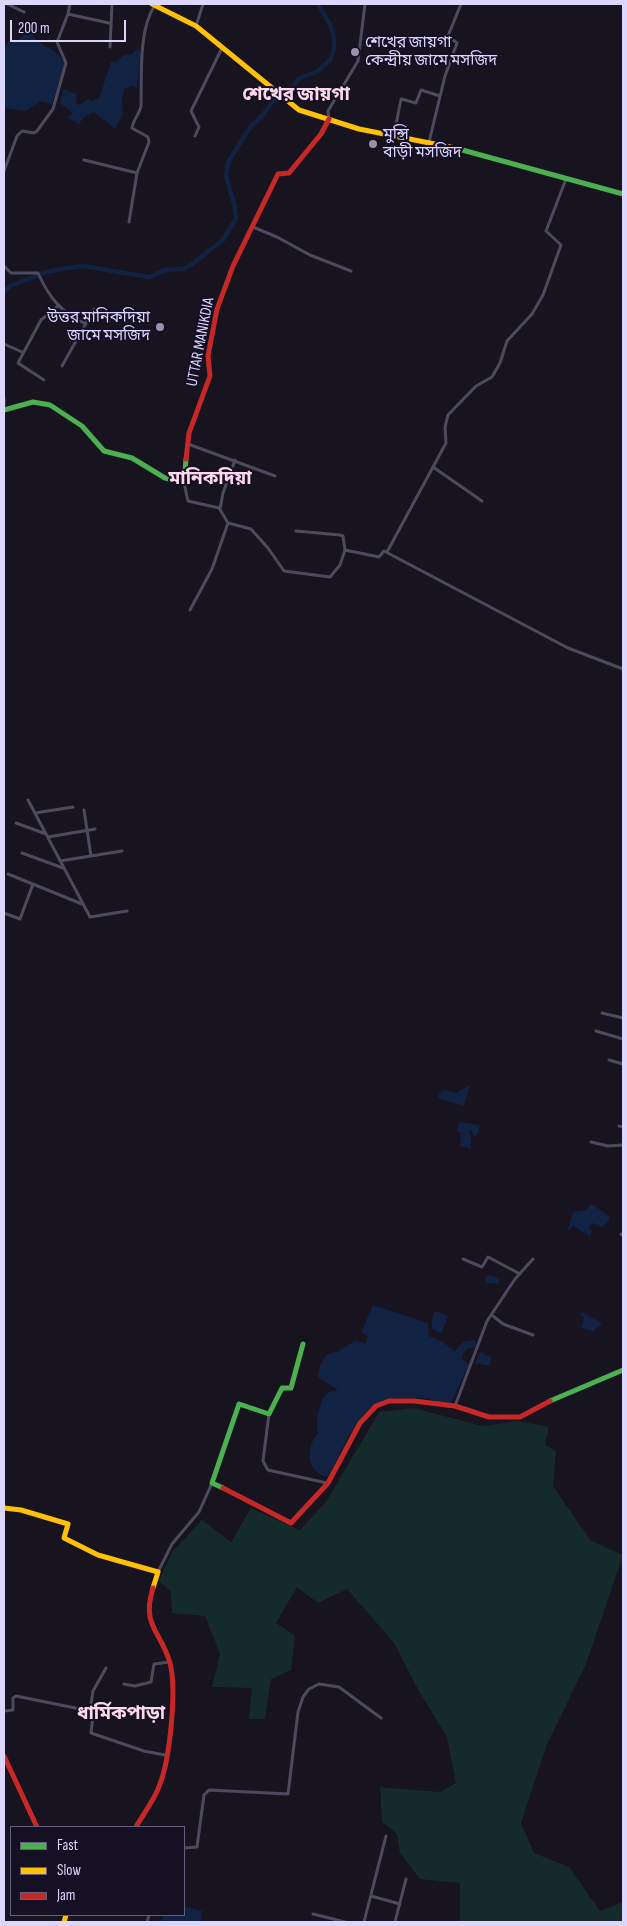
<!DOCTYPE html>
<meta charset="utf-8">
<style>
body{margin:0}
#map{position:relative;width:627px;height:1926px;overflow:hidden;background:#17141f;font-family:"Sofia Sans Condensed",sans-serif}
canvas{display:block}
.frame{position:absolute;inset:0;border:5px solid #ddd6fc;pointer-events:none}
.legend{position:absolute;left:10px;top:1826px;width:175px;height:90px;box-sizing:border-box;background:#151024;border:1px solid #655f7a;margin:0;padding:6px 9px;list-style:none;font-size:15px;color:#ddd6fc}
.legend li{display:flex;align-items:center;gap:10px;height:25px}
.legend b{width:25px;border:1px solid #655f7a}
.scale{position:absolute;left:10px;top:20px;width:116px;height:22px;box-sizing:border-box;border:2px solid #ddd6fc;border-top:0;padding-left:6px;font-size:15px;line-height:18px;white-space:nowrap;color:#ddd6fc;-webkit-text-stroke:4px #151024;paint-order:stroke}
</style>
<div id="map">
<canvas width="627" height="1926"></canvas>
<div class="frame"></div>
<ul class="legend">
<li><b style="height:6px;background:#4caf50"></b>Fast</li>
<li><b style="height:6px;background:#ffc107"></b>Slow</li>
<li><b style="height:6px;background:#c62828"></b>Jam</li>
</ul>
<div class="scale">200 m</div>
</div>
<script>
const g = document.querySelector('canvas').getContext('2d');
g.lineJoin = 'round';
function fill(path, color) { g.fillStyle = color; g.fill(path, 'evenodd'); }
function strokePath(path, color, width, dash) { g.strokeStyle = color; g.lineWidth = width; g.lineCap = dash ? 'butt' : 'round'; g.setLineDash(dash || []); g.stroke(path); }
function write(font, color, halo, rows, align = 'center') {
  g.font = font + ' "Sofia Sans Condensed","Noto Sans Bengali",sans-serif'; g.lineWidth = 4; g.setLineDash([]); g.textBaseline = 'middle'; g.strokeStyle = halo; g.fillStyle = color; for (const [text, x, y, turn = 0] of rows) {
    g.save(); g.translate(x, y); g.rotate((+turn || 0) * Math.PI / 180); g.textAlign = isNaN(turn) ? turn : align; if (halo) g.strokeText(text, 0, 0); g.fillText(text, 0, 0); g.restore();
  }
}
const green = new Path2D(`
 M414 1408 482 1426 518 1421 549 1427 545 1445 556 1451 553 1486 591 1541 623 1555 586 1664 547 1744 521 1823 534 1853 569 1867 600 1911 623 1902V1922H460V1883L420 1879 400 1853 397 1834 382 1822 380 1787 440 1792 456 1783 447 1737 420 1693 394 1643 347 1589 318 1603 297 1587 276 1623 295 1636 291 1670 271 1679 265 1719H249L252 1688 212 1687 220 1654 205 1616 172 1613 171 1592 159 1581 172 1552 202 1520 231 1542 251 1508 300 1530 326 1502 379 1412Z`);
const water = new Path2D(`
 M23 30 34 33 33 37C43 47 59 50 65 63L52 104 41 101 26 111 4 108V49L10 39 18 40 23 36Z
 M138 47 141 54 137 88 131 85 124 90 122 100 123 114 115 129 94 112 84 117 79 124 68 118 73 113 60 103 63 89 77 94 76 103 79 105 88 99 92 101 99 98 111 62 118 61 122 56 132 54Z
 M470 1085 464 1106 438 1098 439 1093 445 1090 456 1093Z
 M459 1122 480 1125 478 1134 473 1137 472 1131 469 1130 471 1137V1149L460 1146 461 1133 457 1132Z
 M591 1204 608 1215 610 1219 603 1227 593 1223 588 1228 592 1230 590 1236 574 1226 567 1231 573 1212 586 1210Z
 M490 1275 499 1279V1284L486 1283V1277Z
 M373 1305 428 1323 429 1336 443 1342 455 1351 463 1342 474 1340 476 1342 474 1348H468L462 1355V1360L469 1364 451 1403C442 1405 435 1400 425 1398 419 1397 412 1398 406 1398 355 1397 350 1443 327 1477 305 1471 306 1447 318 1433 315 1423 318 1406 324 1397 327 1391 333 1391 338 1390L318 1377 320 1366 326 1355 339 1351 356 1340 365 1344 368 1337 361 1332Z
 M435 1311 448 1316 441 1334 432 1329V1319Z
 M582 1312 600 1322 602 1323 593 1331 581 1328 584 1318 580 1314Z
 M480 1352 491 1357 490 1366 475 1363Z
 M184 1906 202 1911 201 1922H161L163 1915H184Z`);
const canal = new Path2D(`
 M4 292 10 286 46 272 67 268 83 266 149 277 165 270 183 269 192 264 223 240 236 218 235 207 226 176 228 162 251 126 261 117 273 101 279 96 290 93 298 79 318 71 330 60 334 49V37L330 25 318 4`);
const street = new Path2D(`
 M7 4 24 12
 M70 4 68 14 109 23
 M196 26 203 4
 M110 47 112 4
 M329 119 328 111 358 61 365 4
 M394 135 401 99 416 103 421 90 440 96
 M195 136 199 127 191 111 222 48
 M429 142 445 76 457 43 448 36 461 4
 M84 160 137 173
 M4 171 17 136 22 131 34 133 37 131 53 109 66 63 57 42 68 14
 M129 222 137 173 149 142 148 137 132 128C133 120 140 113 141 106 142 77 138 30 155 5
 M253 227 277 237 310 255 351 271
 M4 266 11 273H38C49 297 61 313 86 324
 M4 344 22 352
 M62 366 94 309
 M44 380 18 363 41 320 58 306
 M4 398V405
 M188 444 275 476
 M433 467 482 501
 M184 483 188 501 219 508 228 523 212 569 190 610
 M220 509 223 493 235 460
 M228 523 251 529 268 548 284 571 330 577 340 565 345 550
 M296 531 340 535 343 536 345 550 379 557 384 551 568 648 623 669
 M387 552 446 443 445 427 448 415 476 386 492 377 500 363 507 341 532 314 543 295 561 245 546 231 566 179
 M28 800 90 917 127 911
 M84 810 91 856
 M35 813 73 807
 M16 823 46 834
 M48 837 95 829
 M22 853 63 868
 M60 861 122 851
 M8 874 82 904
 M4 913 20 919 33 884
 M602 1013 623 1018
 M596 1031 623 1039
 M609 1060 623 1064
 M619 1126 623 1127
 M591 1142 608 1146 623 1145
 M621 1234 623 1236
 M463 1259 482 1267 488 1257 490 1258 520 1274
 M493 1316 503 1324 533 1335
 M455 1406 487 1321 515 1279 533 1259
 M269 1414 263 1461 268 1470 327 1483
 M158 1572 172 1544 199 1512 212 1483
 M124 1684 135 1686 151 1682 154 1664 170 1662
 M4 1711 13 1710V1698L16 1696 90 1711 93 1716 91 1733 144 1751 165 1755
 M90 1711 93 1691 106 1668
 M184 1848 197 1847 204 1795 209 1790 288 1794 298 1712 303 1697 309 1689 319 1684 339 1687 381 1718
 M371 1896 400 1904
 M313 1914 345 1922
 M147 1922 149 1915
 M364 1922 386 1836
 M395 1922 406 1879`);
const fast = new Path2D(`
 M455 148 623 194
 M4 410 33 402 50 405 82 426 104 451 132 458 165 478 184 483 186 459
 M550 1401 623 1370
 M223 1488 212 1483 239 1404 269 1414 282 1388H291L303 1344`);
const slow = new Path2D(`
 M152 4 196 26 299 110 359 129 455 148
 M4 1508 21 1510 68 1524 64 1538 98 1555 158 1572 153 1588
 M64 1922 66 1915`);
const jam = new Path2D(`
 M186 459 189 433 210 376 208 356 217 309 233 266 278 174 289 173 321 134 329 119
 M223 1488 291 1523 328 1483 360 1423 376 1406 389 1401H414L455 1406 489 1417H520L550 1401
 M4 1756 37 1827
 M136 1827C144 1813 155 1799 160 1784 170 1758 177 1689 170 1663 161 1631 141 1626 153 1588`);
const markers = [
 [355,52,5,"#9892af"],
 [373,144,5,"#9892af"],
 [160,327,5,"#9892af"]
];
const poiNames = [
 ["শেখের জায়গা",365,43],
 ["কেন্দ্রীয় জামে মসজিদ",365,61],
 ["মুন্সি",383,135],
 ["বাড়ী মসজিদ",383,153],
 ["উত্তর মানিকদিয়া",150,318,"right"],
 ["জামে মসজিদ",150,336,"right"]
];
const streetNames = [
 ["UTTAR MANIKDIA",201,342,-79]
];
const quarterNames = [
 ["শেখের জায়গা",296,95],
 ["মানিকদিয়া",210,479],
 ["ধার্মিকপাড়া",121,1714]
];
fill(green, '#142a2b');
fill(water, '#122242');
strokePath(canal, '#122242', 4.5);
strokePath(street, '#4d4a5f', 3);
strokePath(fast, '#4caf50', 5);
strokePath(slow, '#ffc107', 5);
strokePath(jam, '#c62828', 5);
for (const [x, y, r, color] of markers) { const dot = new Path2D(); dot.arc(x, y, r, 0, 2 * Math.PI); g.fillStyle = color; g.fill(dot); strokePath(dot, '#151024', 2); }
write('16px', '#ddd6fc', '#151024', poiNames, 'left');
write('16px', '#ddd6fc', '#151024', streetNames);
write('bold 19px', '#fcd8ed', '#151024', quarterNames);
</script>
